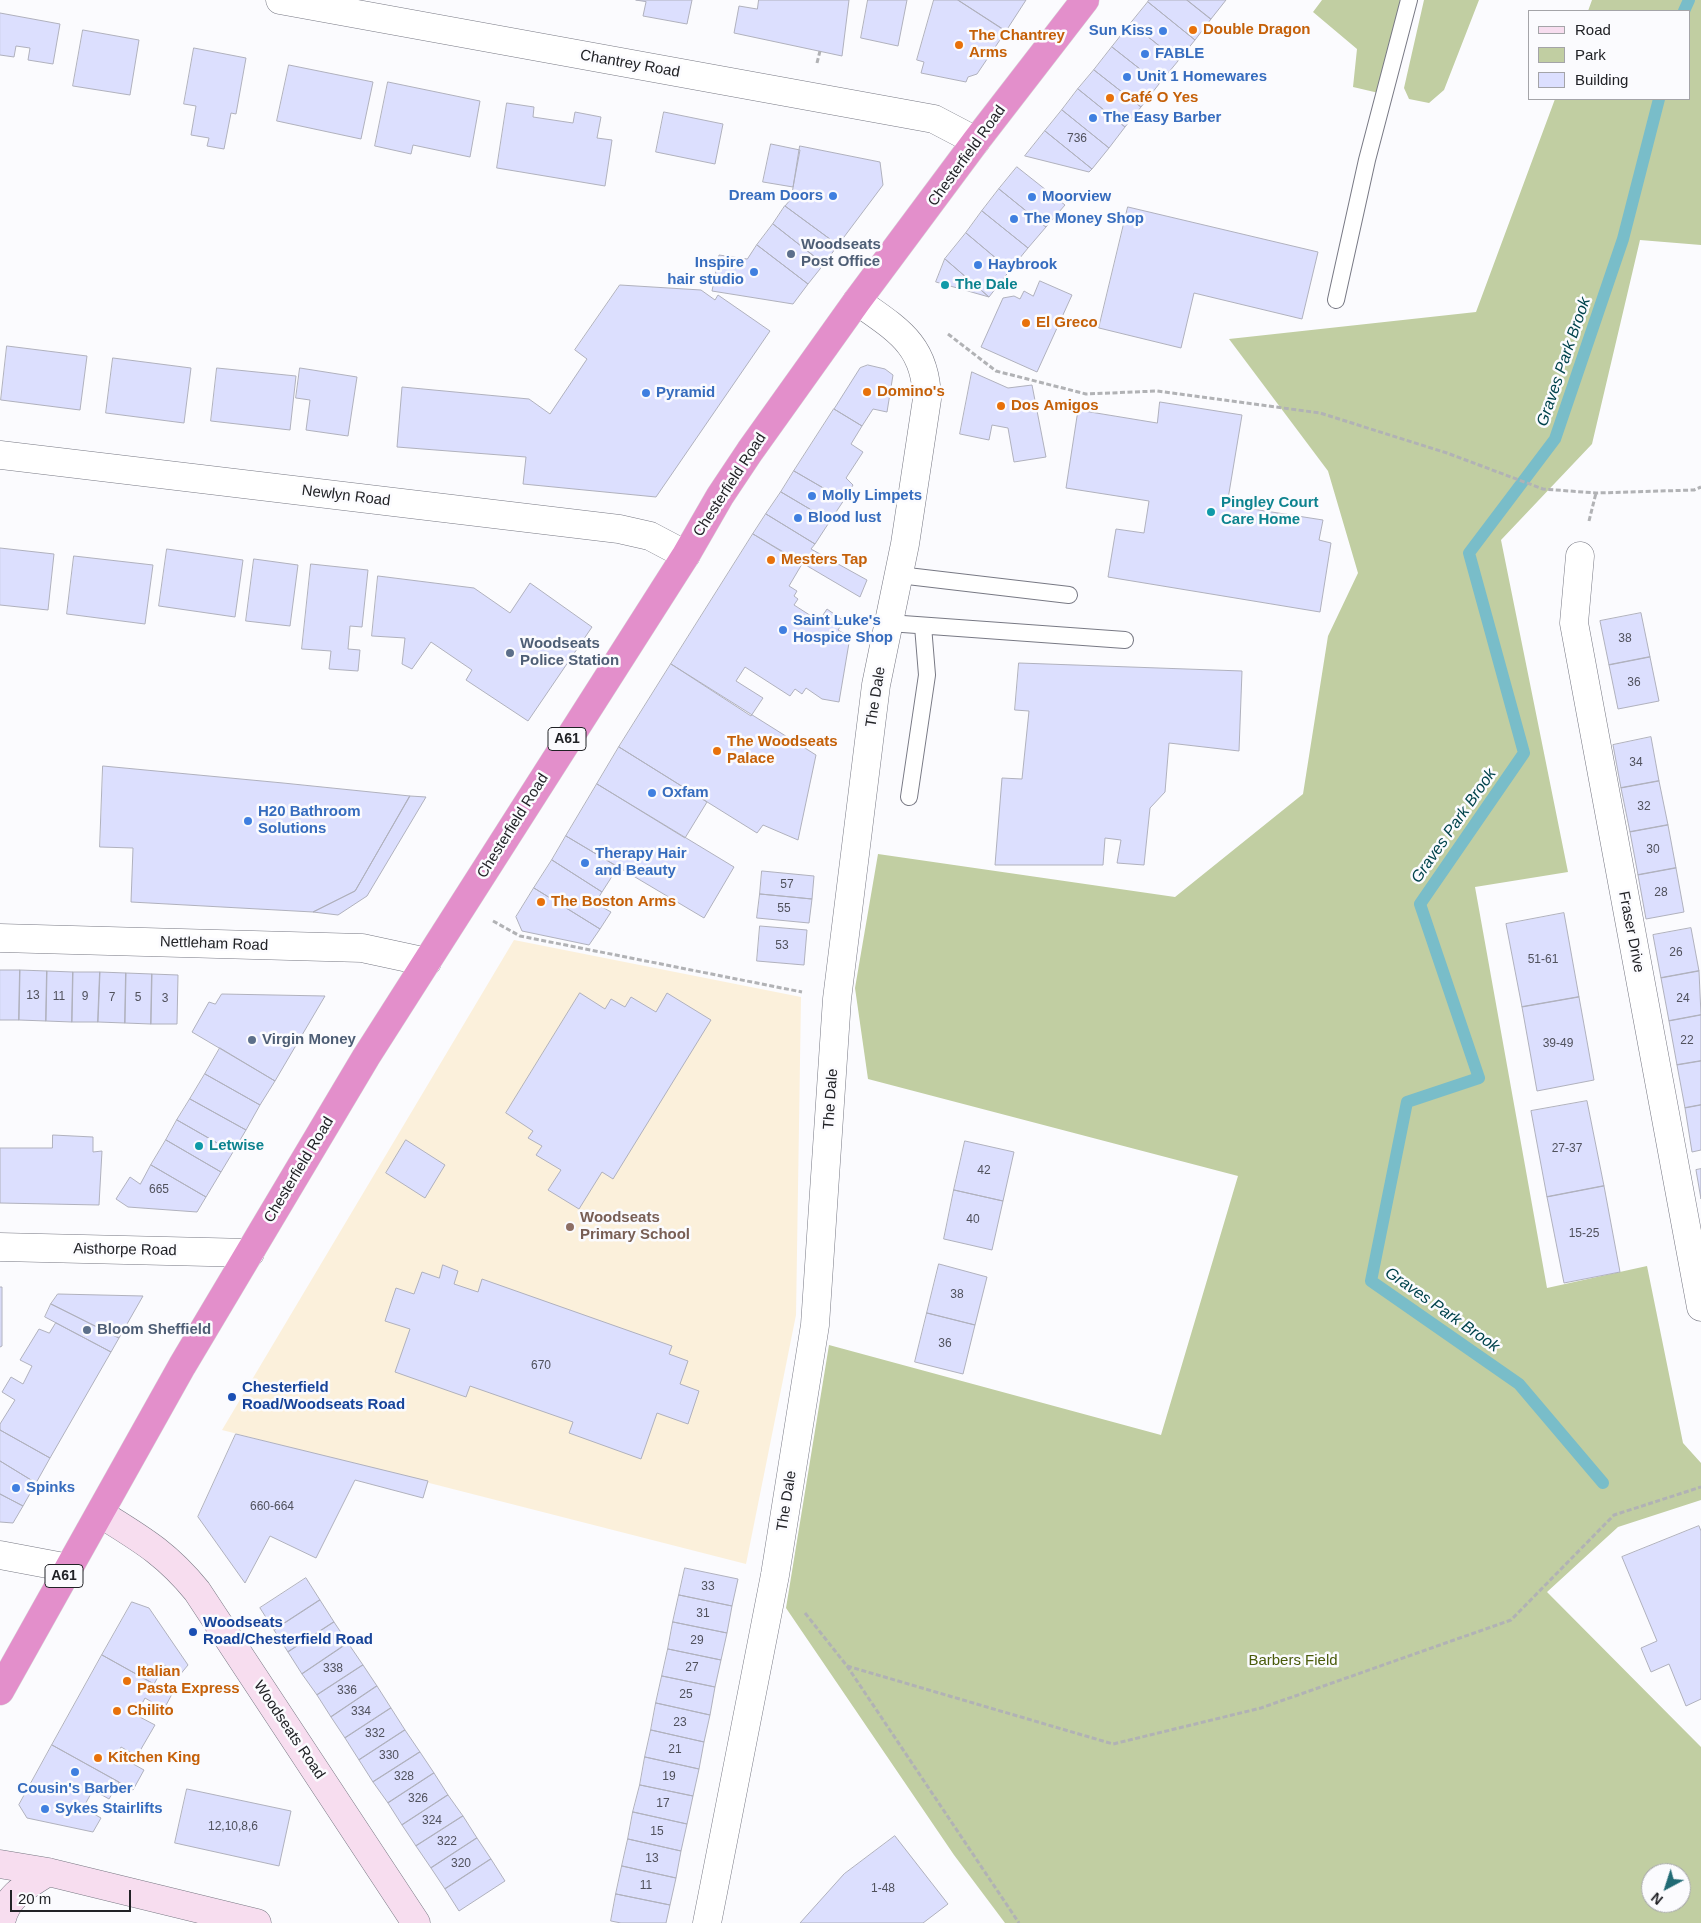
<!DOCTYPE html>
<meta charset="utf-8">
<style>
body{margin:0}
#map{position:relative;width:1701px;height:1923px;overflow:hidden;background:#fbfbfe;font-family:Arial,sans-serif}
canvas{display:block}
.legend{position:absolute;left:1528px;top:10px;width:162px;height:90px;box-sizing:border-box;background:#fbfbfe;border:1px solid #a4a4a8;margin:0;padding:6px 9px;list-style:none;font-size:15px;color:#212226}
.legend li{display:flex;align-items:center;gap:10px;height:25px}
.legend b{width:25px;border:1px solid #a4a4a8}
.north{position:absolute;left:1641px;top:1863px;width:50px;height:50px;box-sizing:border-box;background:#fbfbfe;border:1px solid #a4a4a8;border-radius:50%;rotate:220deg;font-size:14px;font-weight:700;line-height:20px;text-align:center;color:#212226}
.north::after{content:'';display:block;margin:auto;width:18px;height:22px;background:#216b75;clip-path:polygon(50% 0,100% 100%,50% 72%,0 100%)}
.scale{position:absolute;left:10px;top:1890px;width:121px;height:22px;box-sizing:border-box;border:2px solid #212226;border-top:0;padding-left:6px;font-size:15px;line-height:18px;white-space:nowrap;color:#212226;-webkit-text-stroke:4px #fbfbfe;paint-order:stroke}
</style>
<div id="map">
<canvas width="1701" height="1923"></canvas>
<ul class="legend">
<li><b style="height:6px;background:#f7ddef"></b>Road</li>
<li><b style="height:14px;background:#c1cea2"></b>Park</li>
<li><b style="height:14px;background:#dcdffe"></b>Building</li>
</ul>
<div class="north">N</div>
<div class="scale">20 m</div>
</div>
<script>
const g = document.querySelector('canvas').getContext('2d');
g.lineJoin = 'round';
function fill(path, color) { g.fillStyle = color; g.fill(path, 'evenodd'); }
function strokePath(path, color, width, dash) { g.strokeStyle = color; g.lineWidth = width; g.lineCap = dash ? 'butt' : 'round'; g.setLineDash(dash || []); g.stroke(path); }
function write(font, color, halo, rows, align = 'center') {
  g.font = font + ' Arial,sans-serif'; g.lineWidth = 5; g.setLineDash([]); g.textBaseline = 'middle'; g.strokeStyle = halo; g.fillStyle = color; for (const [text, x, y, turn = 0] of rows) {
    g.save(); g.translate(x, y); g.rotate((+turn || 0) * Math.PI / 180); g.textAlign = isNaN(turn) ? turn : align; if (halo) g.strokeText(text, 0, 0); g.fillText(text, 0, 0); g.restore();
  }
}
const education = new Path2D(`
 M514 940 801 997 796 1315 746 1564 222 1430Z`);
const green = new Path2D(`
 M1322 0H1400L1383 94 1353 87 1357 49 1313 12Z
 M1424 0H1479L1444 90 1429 103 1409 99 1404 88Z
 M1592 0H1701V245L1640 240 1592 444 1501 540 1568 872 1475 887 1547 1288 1647 1266 1683 1443 1701 1463V1500L1618 1527 1547 1592 1701 1747V1923H1005L954 1855 786 1608 829 1345 1161 1435 1238 1176 868 1079 855 988 878 854 1175 897 1303 794 1328 636 1358 573 1328 471 1229 339 1476 312 1555 99H1690V11H1588ZM1651 1873H1681V1903H1651Z`);
const stream = new Path2D(`
 M1684 11 1689 0
 M1603 1483 1519 1384 1371 1281 1407 1102 1479 1078 1420 904 1524 753 1469 553 1555 439 1623 239 1659 99`);
const building = new Path2D(`
 M636 0H692L687 24 643 16 646 2Z
 M759 0H849L842 56 734 33 739 6 757 9Z
 M868 0H907L898 46 861 38Z
 M934 0H958L1006 31 977 74 968 77 966 82 921 73 924 62 917 60Z
 M958 0H1026L1006 31Z
 M1149 0H1187L1211 19 1195 40 1148 2Z
 M1187 0H1226L1211 19Z
 M1148 2 1195 40 1178 61 1131 23Z
 M0 13 60 24 53 64 28 60 30 48 16 46 14 57 0 55Z
 M1131 23 1178 61 1159 84 1112 47Z
 M83 30 139 40 130 95 73 86Z
 M1112 47 1159 84 1141 107 1094 70Z
 M194 48 246 58 236 114 231 113 224 149 207 146 209 138 191 135 196 106 184 104Z
 M289 65 373 82 361 139 277 121Z
 M1094 70 1141 107 1125 127 1078 89Z
 M388 82 480 101 470 157 413 145 411 154 375 146Z
 M1078 89 1125 127 1109 148 1062 110Z
 M507 103 534 107 533 117 573 123 575 112 601 117 597 138 612 140 605 186 497 168Z
 M1062 110 1109 148 1092 169 1045 131Z
 M664 112 723 124 715 164 656 152Z
 M1045 131 1092 169 1089 172 1025 156Z
 M771 144 800 150 793 187 763 182Z
 M800 146 880 162 883 185 838 245 785 206 791 199Z
 M1017 167 1065 205 1046 227 999 189Z
 M999 189 1046 227 1028 248 982 211Z
 M785 206 838 245 824 264 773 224Z
 M1128 207 1318 252 1302 319 1194 293 1181 348 1099 328Z
 M982 211 1028 248 1010 270 966 233Z
 M773 224 824 264 808 284 757 245Z
 M966 233 1010 270 989 297 945 259Z
 M757 245 808 284 793 304 712 291 719 255 747 259Z
 M945 259 989 297 936 282Z
 M1040 281 1072 295 1037 372 981 347 1003 298 1014 296 1020 299 1024 291 1033 296Z
 M620 285 701 290 715 300 718 295 770 331 656 497 523 484 526 457 397 447 402 387 529 399 550 414 587 359 575 350Z
 M7 346 87 356 80 410 1 400Z
 M113 358 191 368 184 423 106 413Z
 M868 365 885 369 893 375 887 412 873 409 862 426 834 409 860 368Z
 M217 368 296 376 290 430 211 421Z
 M300 368 357 377 348 436 306 430 310 400 296 398Z
 M972 372 1008 388 1032 385 1046 457 1014 462 1008 428 992 425 989 440 960 434Z
 M1160 402 1242 415 1227 505 1323 520 1319 540 1331 543 1320 612 1108 577 1116 529 1144 533 1149 501 1066 488 1078 410 1157 423Z
 M834 409 862 426 851 444 863 452 846 478 853 485 844 500 794 471Z
 M794 471 844 500 830 521 781 492Z
 M781 492 830 521 815 544 766 514Z
 M766 514 815 544 811 549 867 580 860 597 753 534Z
 M753 534 802 564 789 586 797 591 794 596 798 599 794 605 819 621 827 609 844 621 838 630 850 637 839 702 822 699 806 688 802 694 795 689 790 696 745 667 736 681 763 698 751 716 671 664Z
 M0 548 54 554 48 610 0 605Z
 M167 549 243 560 235 617 159 606Z
 M74 556 153 565 145 624 67 614Z
 M254 559 298 565 290 626 246 621Z
 M311 564 368 570 362 627 350 626 348 649 360 650 358 671 329 669 331 651 302 649Z
 M378 576 474 588 510 613 530 583 592 627 528 721 466 680 472 670 431 642 412 669 402 664 405 638 372 636Z
 M1641 613 1650 657 1609 665 1600 621Z
 M1650 657 1659 701 1618 709 1609 665Z
 M1019 663 1242 671 1239 751 1169 743 1165 792 1150 808 1144 865 1117 863 1121 840 1105 838 1103 865H995L1002 778 1022 779 1029 711 1015 710Z
 M671 664 816 755 798 840 763 825 757 833 619 747Z
 M1651 737 1659 781 1621 788 1613 745Z
 M619 747 707 802 685 838 597 784Z
 M103 766 283 783 410 796 355 891 313 912 131 902 133 848 100 847Z
 M1659 781 1668 825 1630 832 1621 788Z
 M597 784 734 867 704 918 566 836Z
 M410 796 426 797 367 896 338 915 313 912 355 891Z
 M1668 825 1676 868 1638 875 1630 832Z
 M566 836 618 867 602 892 552 860Z
 M552 860 602 892 595 903 611 912 600 929 534 888Z
 M1676 868 1684 912 1646 919 1638 875Z
 M762 871 814 876 812 899 760 894Z
 M534 888 600 929 589 945 522 931 516 917Z
 M760 894 812 899 809 923 757 918Z
 M1564 913 1579 997 1522 1007 1506 924Z
 M760 926 807 930 804 965 757 961Z
 M1691 928 1699 971 1661 978 1653 935Z
 M0 970H20L19 1020H0Z
 M20 970 47 971 46 1021 19 1020Z
 M47 971 73 972 72 1022 46 1021Z
 M1699 971 1701 1015 1669 1021 1661 978Z
 M73 972H100L98 1022H72Z
 M100 972 126 973 125 1023 98 1022Z
 M126 973 152 974 151 1024 125 1023Z
 M152 974 178 975 177 1024H151Z
 M580 993 605 1009 611 999 625 1007 631 997 656 1012 667 993 711 1020 613 1179 602 1172 579 1209 548 1190 561 1170 536 1155 542 1146 528 1138 533 1131 506 1113Z
 M222 994 325 996 275 1081 192 1032 209 1002 215 1004Z
 M1579 997 1594 1080 1537 1091 1522 1007Z
 M1701 1015V1061L1677 1065 1669 1021Z
 M220 1048 275 1081 260 1105 205 1074Z
 M1701 1061V1105L1685 1108 1677 1065Z
 M205 1074 260 1105 246 1130 190 1099Z
 M190 1099 246 1130 233 1152 177 1120Z
 M1587 1101 1604 1186 1547 1197 1531 1111Z
 M1701 1105V1150L1692 1152 1685 1108Z
 M177 1120 233 1152 221 1172 166 1140Z
 M53 1135 93 1137V1152L102 1151 99 1205 0 1203V1148H52Z
 M166 1140 221 1172 206 1197 151 1165Z
 M406 1140 445 1165 425 1198 386 1173Z
 M965 1141 1014 1152 1003 1201 954 1190Z
 M151 1165 206 1197 197 1212 128 1207 116 1199 130 1177 140 1184Z
 M1701 1169V1199L1696 1170Z
 M1604 1186 1620 1272 1564 1283 1547 1197Z
 M954 1190 1003 1201 992 1250 944 1239Z
 M939 1264 987 1277 975 1325 927 1313Z
 M443 1265 458 1271 454 1284 478 1292 482 1279 672 1346 669 1354 688 1361 680 1384 699 1391 688 1424 657 1413 641 1459 569 1433 573 1422 470 1386 466 1397 395 1372 410 1329 385 1321 396 1288 414 1294 422 1272 439 1278Z
 M0 1287H2V1346L0 1347Z
 M58 1294 143 1296 119 1338 51 1304Z
 M51 1304 119 1338 111 1352 45 1317Z
 M927 1313 975 1325 963 1374 915 1362Z
 M56 1323 111 1352 50 1458 0 1430V1424L15 1400 2 1392 11 1377 23 1384 32 1366 20 1360 39 1329 49 1333Z
 M0 1430 50 1458 36 1483 0 1461Z
 M236 1434 428 1481 423 1498 355 1480 316 1558 270 1536 245 1583 198 1517Z
 M0 1461 36 1483 23 1506 0 1494Z
 M0 1494 23 1506 13 1523 0 1522Z
 M1699 1526 1701 1531V1699L1686 1706 1669 1664 1651 1672 1641 1648 1657 1641 1622 1557Z
 M685 1568 738 1579 732 1606 679 1595Z
 M306 1578 320 1600 274 1630 260 1608Z
 M679 1595 732 1606 727 1633 673 1622Z
 M320 1600 334 1622 288 1652 274 1630Z
 M132 1602 149 1608 188 1665 179 1676 165 1665 154 1684 102 1655Z
 M334 1622 348 1643 302 1674 288 1652Z
 M673 1622 727 1633 721 1660 668 1649Z
 M348 1643 363 1665 317 1695 302 1674Z
 M668 1649 721 1660 715 1687 662 1676Z
 M102 1655 172 1694 164 1709 145 1698 136 1715 155 1725 137 1756 121 1747 117 1755 144 1770 133 1790 52 1745Z
 M363 1665 377 1686 331 1717 317 1695Z
 M662 1676 715 1687 710 1715 656 1703Z
 M377 1686 391 1708 345 1738 331 1717Z
 M656 1703 710 1715 704 1742 651 1730Z
 M391 1708 405 1730 359 1760 345 1738Z
 M405 1730 420 1752 373 1782 359 1760Z
 M651 1730 704 1742 699 1769 645 1757Z
 M52 1745 119 1782 109 1799 93 1790 83 1808 101 1818 93 1832 27 1818 19 1805Z
 M420 1752 434 1773 388 1803 373 1782Z
 M645 1757 699 1769 693 1796 640 1785Z
 M434 1773 448 1795 402 1825 388 1803Z
 M640 1785 693 1796 687 1824 633 1812Z
 M187 1789 291 1811 279 1866 175 1843Z
 M448 1795 463 1816 416 1846 402 1825Z
 M633 1812 687 1824 681 1851 628 1839Z
 M463 1816 477 1838 431 1868 416 1846Z
 M895 1836 948 1904 923 1923H800L844 1874Z
 M477 1838 491 1859 445 1889 431 1868Z
 M628 1839 681 1851 676 1878 622 1866Z
 M491 1859 505 1881 459 1911 445 1889Z
 M622 1866 676 1878 670 1905 616 1894Z
 M616 1894 670 1905 666 1923H621L611 1921Z`);
const path = new Path2D(`
 M817 63 820 51
 M948 334 996 371 1086 394 1157 391 1320 413 1447 453 1543 489 1596 493 1694 490 1701 487
 M1589 521 1596 493
 M493 921 520 936 802 992
 M805 1613 847 1666 1019 1923
 M847 1666 1113 1744 1261 1708 1511 1620 1614 1515 1701 1487`);
const lane = new Path2D(`
 M1336 300 1367 160 1409 0
 M899 575 1069 595
 M889 623 1125 640
 M909 797 927 675 923 626`);
const street = new Path2D(`
 M280 0 934 119 976 141
 M0 455 619 529 650 536 686 555
 M1580 556 1574 623 1701 1307
 M0 938 362 948 427 962
 M0 1247 250 1253
 M0 1555 69 1568
 M707 1923 775 1575 815 1325 837 999 876 685 905 544 927 399C926 345 898 330 857 301`);
const secondary = new Path2D(`
 M101 1514C141 1539 166 1553 197 1591L416 1923
 M0 1864 48 1872 257 1923
 M1 1923C5 1897 27 1885 48 1872`);
const highway = new Path2D(`
 M0 1691 182 1366 366 1057 686 555 720 496 750 451 857 301 976 141 1085 0`);
const markers = [
 [1193,30,5,"#e8710a"],
 [1163,31,5,"#3f7fe0"],
 [959,45,5,"#e8710a"],
 [1145,54,5,"#3f7fe0"],
 [1127,77,5,"#3f7fe0"],
 [1110,98,5,"#e8710a"],
 [1093,118,5,"#3f7fe0"],
 [833,196,5,"#3f7fe0"],
 [1032,197,5,"#3f7fe0"],
 [1014,219,5,"#3f7fe0"],
 [791,254,5,"#5c6f8a"],
 [978,265,5,"#3f7fe0"],
 [754,272,5,"#3f7fe0"],
 [945,285,5,"#0f9aa8"],
 [1026,323,5,"#e8710a"],
 [867,392,5,"#e8710a"],
 [646,393,5,"#3f7fe0"],
 [1001,406,5,"#e8710a"],
 [812,496,5,"#3f7fe0"],
 [1211,512,5,"#0f9aa8"],
 [798,518,5,"#3f7fe0"],
 [771,560,5,"#e8710a"],
 [783,630,5,"#3f7fe0"],
 [510,653,5,"#5c6f8a"],
 [717,751,5,"#e8710a"],
 [652,793,5,"#3f7fe0"],
 [248,821,5,"#3f7fe0"],
 [585,863,5,"#3f7fe0"],
 [541,902,5,"#e8710a"],
 [252,1040,5,"#5c6f8a"],
 [199,1146,5,"#0f9aa8"],
 [570,1227,5,"#8d6e63"],
 [87,1330,5,"#5c6f8a"],
 [232,1397,5,"#1a4fb4"],
 [16,1488,5,"#3f7fe0"],
 [193,1632,5,"#1a4fb4"],
 [127,1681,5,"#e8710a"],
 [117,1711,5,"#e8710a"],
 [98,1758,5,"#e8710a"],
 [75,1772,5,"#3f7fe0"],
 [45,1809,5,"#3f7fe0"]
];
const numberNames = [
 ["736",1077,139],
 ["38",1625,639],
 ["36",1634,683],
 ["34",1636,763],
 ["32",1644,807],
 ["30",1653,850],
 ["57",787,885],
 ["28",1661,893],
 ["55",784,909],
 ["53",782,946],
 ["26",1676,953],
 ["51-61",1543,960],
 ["13",33,996],
 ["11",59,997],
 ["9",85,997],
 ["7",112,998],
 ["5",138,998],
 ["3",165,999],
 ["24",1683,999],
 ["22",1687,1041],
 ["39-49",1558,1044],
 ["27-37",1567,1149],
 ["42",984,1171],
 ["665",159,1190],
 ["40",973,1220],
 ["15-25",1584,1234],
 ["38",957,1295],
 ["36",945,1344],
 ["670",541,1366],
 ["660-664",272,1507],
 ["33",708,1587],
 ["31",703,1614],
 ["29",697,1641],
 ["27",692,1668],
 ["338",333,1669],
 ["336",347,1691],
 ["25",686,1695],
 ["334",361,1712],
 ["23",680,1723],
 ["332",375,1734],
 ["21",675,1750],
 ["330",389,1756],
 ["328",404,1777],
 ["19",669,1777],
 ["326",418,1799],
 ["17",663,1804],
 ["324",432,1821],
 ["12,10,8,6",233,1827],
 ["15",657,1832],
 ["322",447,1842],
 ["13",652,1859],
 ["320",461,1864],
 ["11",646,1886],
 ["1-48",883,1889]
];
const shields = [
 [567,739,38],
 [64,1576,38]
];
const shieldNames = [
 ["A61",567,739],
 ["A61",64,1576]
];
const foodNames = [
 ["Double Dragon",1203,30],
 ["The Chantrey",969,36],
 ["Arms",969,53],
 ["Café O Yes",1120,98],
 ["El Greco",1036,323],
 ["Domino's",877,392],
 ["Dos Amigos",1011,406],
 ["Mesters Tap",781,560],
 ["The Woodseats",727,742],
 ["Palace",727,759],
 ["The Boston Arms",551,902],
 ["Italian",137,1672],
 ["Pasta Express",137,1689],
 ["Chilito",127,1711],
 ["Kitchen King",108,1758]
];
const shopNames = [
 ["Sun Kiss",1153,31,"right"],
 ["FABLE",1155,54],
 ["Unit 1 Homewares",1137,77],
 ["The Easy Barber",1103,118],
 ["Dream Doors",823,196,"right"],
 ["Moorview",1042,197],
 ["The Money Shop",1024,219],
 ["Inspire",744,263,"right"],
 ["hair studio",744,280,"right"],
 ["Haybrook",988,265],
 ["Pyramid",656,393],
 ["Molly Limpets",822,496],
 ["Blood lust",808,518],
 ["Saint Luke's",793,621],
 ["Hospice Shop",793,638],
 ["Oxfam",662,793],
 ["H20 Bathroom",258,812],
 ["Solutions",258,829],
 ["Therapy Hair",595,854],
 ["and Beauty",595,871],
 ["Spinks",26,1488],
 ["Cousin's Barber",75,1789,"center"],
 ["Sykes Stairlifts",55,1809]
];
const streetNames = [
 ["Chantrey Road",630,64,10],
 ["Chesterfield Road",967,156,-54],
 ["Chesterfield Road",730,485,-57],
 ["Newlyn Road",346,496,7],
 ["The Dale",876,697,-81],
 ["Chesterfield Road",513,826,-58],
 ["Fraser Drive",1631,932,79],
 ["Nettleham Road",214,944,2],
 ["The Dale",831,1099,-86],
 ["Chesterfield Road",299,1170,-59],
 ["Aisthorpe Road",125,1250,1],
 ["The Dale",787,1501,-81],
 ["Woodseats Road",289,1730,56]
];
const serviceNames = [
 ["Woodseats",801,245],
 ["Post Office",801,262],
 ["Woodseats",520,644],
 ["Police Station",520,661],
 ["Virgin Money",262,1040],
 ["Bloom Sheffield",97,1330]
];
const cultureNames = [
 ["The Dale",955,285],
 ["Pingley Court",1221,503],
 ["Care Home",1221,520],
 ["Letwise",209,1146]
];
const educationNames = [
 ["Woodseats",580,1218],
 ["Primary School",580,1235]
];
const transitNames = [
 ["Chesterfield",242,1388],
 ["Road/Woodseats Road",242,1405],
 ["Woodseats",203,1623],
 ["Road/Chesterfield Road",203,1640]
];
const parkNames = [
 ["Barbers Field",1293,1661]
];
const waterNames = [
 ["Graves Park Brook",1564,362,-71],
 ["Graves Park Brook",1454,826,-55],
 ["Graves Park Brook",1442,1310,35]
];
fill(education, '#fbf0db');
fill(green, '#c1cea2');
strokePath(stream, '#79bdc9', 12);
fill(building, '#dcdffe');
strokePath(building, '#b0b1bd', 1);
strokePath(lane, '#787984', 18);
strokePath(street, '#787984', 29);
strokePath(secondary, '#787984', 29);
strokePath(highway, '#d7d7d8', 29);
strokePath(path, '#b1b2b5', 3, [5, 2.5]);
strokePath(lane, '#fff', 16);
strokePath(street, '#fff', 28);
strokePath(secondary, '#f7ddef', 28);
strokePath(highway, '#e38fcb', 28);
for (const [x, y, r, color] of markers) { const dot = new Path2D(); dot.arc(x, y, r, 0, 2 * Math.PI); g.fillStyle = color; g.fill(dot); strokePath(dot, '#fbfbfe', 2); }
write('12px', '#50515c', null, numberNames);
for (const [x, y, w] of shields) { const box = new Path2D(); box.roundRect(x - w / 2, y - 11.5, w, 23, 4); g.fillStyle = '#fbfbfe'; g.fill(box); strokePath(box, '#212226', 1); }
write('bold 14px', '#212226', null, shieldNames);
write('bold 15px', '#c56008', '#fbfbfe', foodNames, 'left');
write('bold 15px', '#366cbe', '#fbfbfe', shopNames, 'left');
write('15px', '#212226', '#fbfbfe', streetNames);
write('bold 15px', '#4e5e75', '#fbfbfe', serviceNames, 'left');
write('bold 15px', '#0d838f', '#fbfbfe', cultureNames, 'left');
write('bold 15px', '#785e54', '#fbfbfe', educationNames, 'left');
write('bold 15px', '#164399', '#fbfbfe', transitNames, 'left');
write('15px', '#4a5b0b', '#fbfbfe', parkNames);
write('italic 16px', '#01434c', '#fbfbfe', waterNames);
</script>
